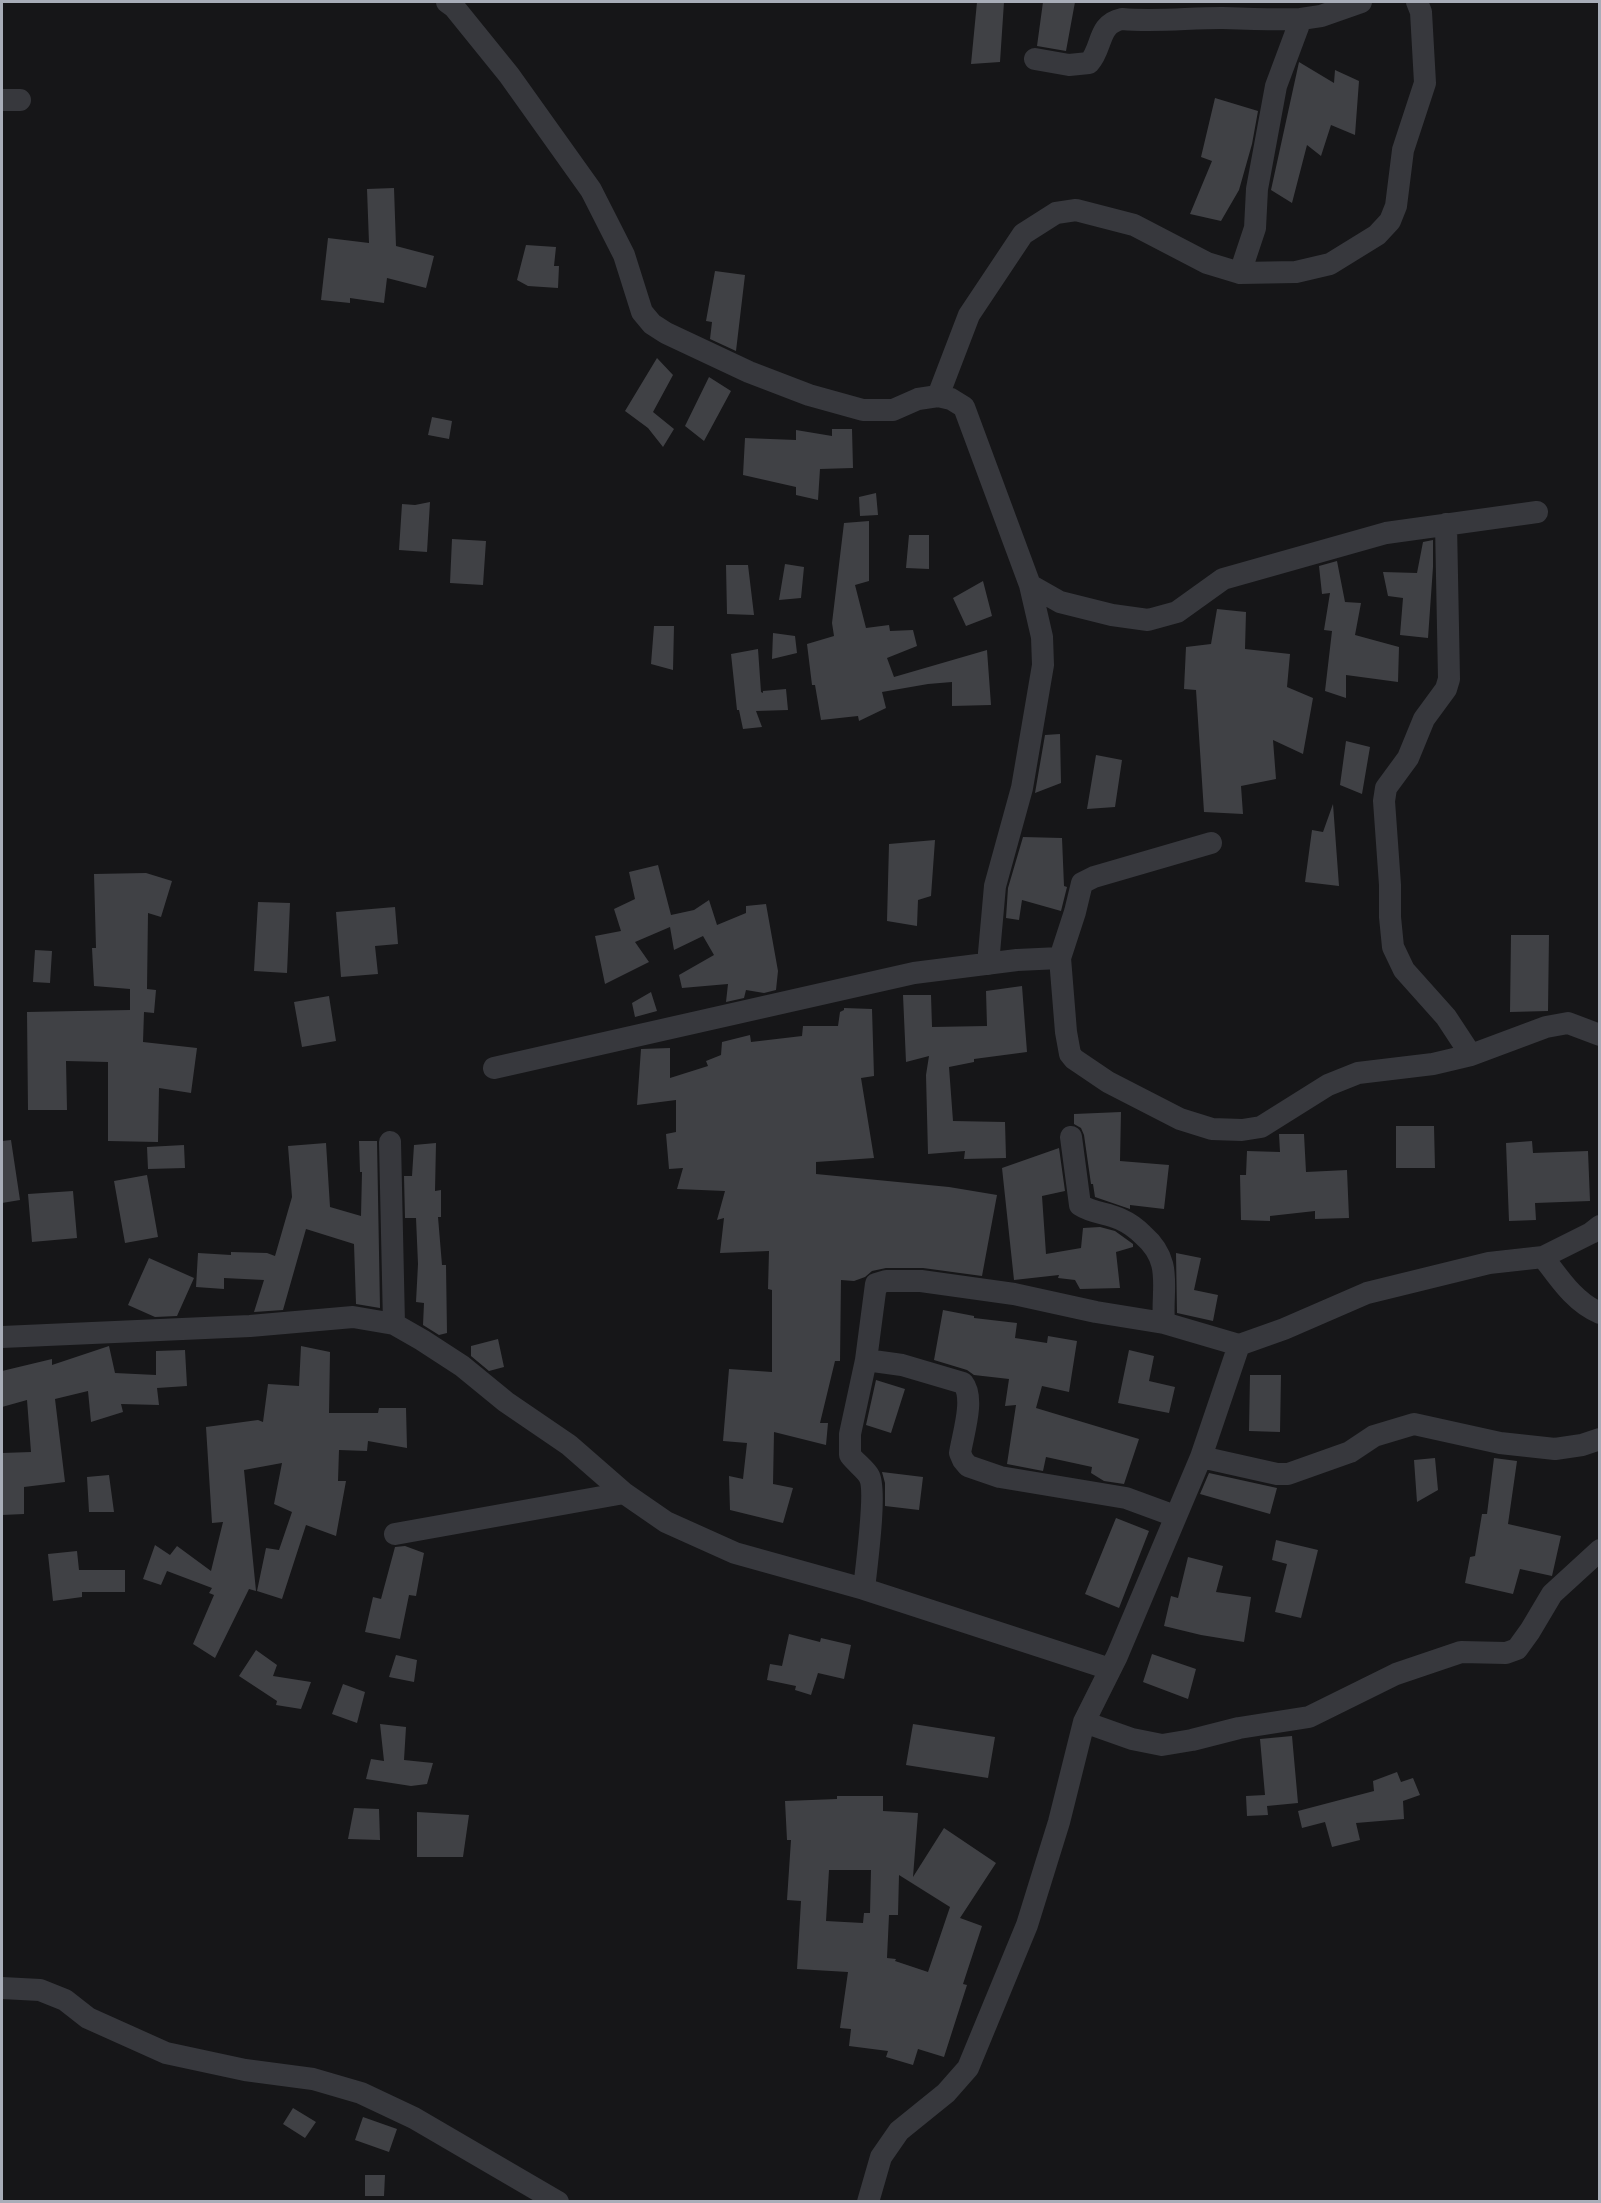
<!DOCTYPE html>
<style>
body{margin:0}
#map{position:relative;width:1601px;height:2203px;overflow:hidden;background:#161618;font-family:"Work Sans",sans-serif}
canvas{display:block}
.frame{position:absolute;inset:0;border:3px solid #a8adb8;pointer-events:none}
</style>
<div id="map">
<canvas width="1601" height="2203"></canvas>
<div class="frame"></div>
</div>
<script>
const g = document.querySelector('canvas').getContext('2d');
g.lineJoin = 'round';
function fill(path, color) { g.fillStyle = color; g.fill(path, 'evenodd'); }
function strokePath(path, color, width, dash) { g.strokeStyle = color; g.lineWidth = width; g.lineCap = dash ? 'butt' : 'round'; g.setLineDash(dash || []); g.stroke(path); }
const building = new Path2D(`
 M977 2H1004L1000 62 971 64Z
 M1043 2H1075L1066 51 1037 46Z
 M1299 62 1334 83 1335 70 1359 81 1355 135 1331 125 1321 156 1307 145 1292 203 1271 190Z
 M1215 98 1258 111 1252 144 1239 190 1221 221 1190 214 1212 161 1201 157Z
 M394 188 396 246 434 256 426 288 387 278 384 303 350 298V303L321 300 328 238 369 243 367 189Z
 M526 245 556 247 554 266H559L558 288 528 286 517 280Z
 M715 271 745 275 736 351 710 339 712 322 706 321Z
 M657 358 673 375 653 412 674 429 663 447 648 428 625 411Z
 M709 377 731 391 704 441 685 426Z
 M432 417 452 421 449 439 428 435Z
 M832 429H852L853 468 820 469 818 500 796 495V487L743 475 745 438 796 440V430L832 436Z
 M876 493 878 515 860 516 859 497Z
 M430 502 427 552 399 550 402 504 415 505Z
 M869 521V581L855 585 866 628 889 625 890 631 913 630 917 646 887 658 894 677 987 650 991 705 952 706V682L928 684 882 692 886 708 859 721 858 716 821 720 815 685H812L807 644 834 636 832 623 844 523Z
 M909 535H929V569L906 568Z
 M452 539 486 541 483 585 450 583Z
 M1433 540V567L1428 638 1400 635 1403 598 1388 596 1383 572 1417 573 1423 542Z
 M1337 561 1345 602 1361 603 1355 635 1399 647 1398 682 1346 675V698L1325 691 1332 631 1324 630 1330 593 1322 594 1319 566Z
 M785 564 804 567 801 598 779 600Z
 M726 565H748L754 615 727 614Z
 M983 581 992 616 966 626 953 598Z
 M1217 609 1246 612 1245 649 1290 654 1287 687 1313 698 1303 754 1273 740 1276 779 1241 786 1243 814 1204 812 1196 690 1184 689 1186 647 1211 644Z
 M654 626H674L673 670 651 664Z
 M773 633 795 636 797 653 772 659Z
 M758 649 761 692 763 693V691L786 689 788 710 756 711 762 727 743 729 739 710H737L731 654Z
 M1060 734 1061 783 1035 793 1045 735Z
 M1346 741 1370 747 1362 794 1340 785Z
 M1096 755 1122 760 1115 807 1087 809Z
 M1333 804 1339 886 1305 882 1312 830 1323 832Z
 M1023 837 1062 838 1064 886 1067 887 1061 911 1022 900 1019 920 1006 918 1008 888Z
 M935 840 931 896 918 900 917 926 887 921 889 844Z
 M658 865 671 915 694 910 709 900 717 925 746 913V906L766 904 778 971 776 990 764 993 746 990 744 998 726 1002 728 984 682 988 679 975 714 955 703 936 674 950 670 927 635 942 649 962 605 984 595 936 621 931 614 909 635 899 629 872Z
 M146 873 172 881 161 917 148 913 147 989 156 990 154 1013 144 1012 143 1042 197 1048 191 1093 159 1088 158 1142 108 1141V1062L66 1061 67 1110H28L27 1012 130 1010V989L94 986 92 948H96L94 874Z
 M258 902 290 903 287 973 254 971Z
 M395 907 398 944 375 946 378 974 341 977 336 912Z
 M1511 935H1549L1548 1011 1510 1012Z
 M35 950 52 951 50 983 33 982Z
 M1022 986 1027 1052 974 1059V1062L949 1067 953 1121 1005 1122 1006 1158 964 1159 965 1151 928 1154 926 1075 929 1056 906 1062 903 995H931L932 1027 987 1026 986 991Z
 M651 992 657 1011 635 1017 632 1003Z
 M329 996 336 1041 302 1047 294 1002Z
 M844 1008 872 1009 874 1076 861 1078 874 1158 816 1162V1174L949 1187 997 1195 982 1276 923 1268H886L872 1271 865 1277 854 1281 841 1280 840 1361H835L820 1423H828L826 1445 774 1432 773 1484 793 1488 783 1523 730 1510 729 1476 743 1479 747 1443 723 1441 729 1369 772 1372V1290L768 1289 769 1251 720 1253 724 1218 717 1220 725 1191 677 1189 683 1168 669 1169 666 1134 676 1132V1100L637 1105 641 1049 670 1048V1078L708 1066 706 1061 721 1055 722 1042 750 1035 751 1042 802 1036 803 1026H838L840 1012 844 1010Z
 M1121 1112 1120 1161 1169 1165 1164 1209 1130 1205V1209L1095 1197 1093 1184H1091L1084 1135 1081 1128 1074 1124V1114Z
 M1396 1126H1434L1435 1168H1396Z
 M1279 1134H1304L1306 1172 1347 1170 1349 1218 1315 1219V1211L1270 1216V1221L1241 1220 1240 1175H1246L1247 1151 1280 1152Z
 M11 1140 20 1200 2 1203V1141Z
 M359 1141H377L380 1308 356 1304 354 1244 306 1229 283 1310 254 1312 264 1280 224 1278V1289L196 1287 198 1253 231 1255V1252L267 1253 275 1256 292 1197 288 1146 326 1143 330 1207 361 1216 362 1172H360Z
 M1532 1141 1533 1153 1588 1151 1590 1201 1535 1203 1536 1220 1509 1221 1506 1143Z
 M436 1143 435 1191 441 1190V1217H438L442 1265H446L447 1333 439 1335 423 1325 424 1303 416 1302 418 1264 416 1218H405L404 1176H412L414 1145Z
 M184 1145 185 1168 148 1169 147 1147Z
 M1059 1148 1065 1191 1042 1196 1046 1254 1081 1248 1083 1228 1100 1227 1115 1231 1133 1244V1247L1116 1252 1120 1288 1080 1289 1075 1280 1058 1278 1059 1275 1014 1280 1002 1168Z
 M147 1175 158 1237 125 1243 114 1181Z
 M73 1191 77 1238 32 1242 28 1194Z
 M1176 1253 1201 1258 1194 1290 1218 1295 1213 1321 1177 1313Z
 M149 1258 194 1278 177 1316 155 1317 128 1305Z
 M943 1310 974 1316V1318L1017 1323 1015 1338 1047 1343 1048 1336 1077 1341 1069 1392 1042 1386 1036 1408 1139 1439 1124 1484 1104 1481 1091 1473 1092 1467 1046 1457 1043 1471 1007 1464 1016 1405 1005 1406 1009 1379 974 1375 967 1370 934 1360Z
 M498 1339 504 1367 489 1371 471 1356V1346Z
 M109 1346 115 1373 156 1375V1351L185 1350 187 1386 157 1388 159 1405 121 1404 123 1412 91 1422 88 1391 55 1399 65 1482 24 1487V1514L2 1515V1453L31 1452 27 1400 2 1407V1371L52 1359V1365Z
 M301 1346 330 1352 329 1413H378L379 1408H406L407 1448 368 1441 367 1451 339 1450 338 1481H346L336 1536 306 1525 282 1599 257 1591 266 1548 279 1550 292 1512 274 1504 282 1463 244 1470 256 1591 249 1589 215 1658 193 1644 214 1595 209 1593 212 1588 167 1571 161 1585 143 1579 155 1545 170 1555 177 1546 211 1571 223 1522 212 1523 206 1427 258 1420 263 1422 268 1384 299 1386Z
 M1129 1350 1154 1356 1149 1381 1175 1387 1169 1413 1118 1403Z
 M1250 1375H1281L1280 1432 1249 1431Z
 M876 1380 905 1389 891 1433 866 1425Z
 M1435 1458 1438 1490 1417 1502 1414 1460Z
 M1494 1458 1517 1461 1508 1524 1561 1536 1552 1576 1520 1569 1513 1594 1465 1583 1470 1557 1475 1556 1482 1514H1487Z
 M882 1472 923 1477 919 1510 885 1506V1483Z
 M1209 1473 1277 1488 1270 1514 1200 1494Z
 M109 1475 114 1512H89L87 1477Z
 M1116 1518 1149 1531 1119 1608 1085 1594Z
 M1276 1540 1318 1550 1301 1618 1275 1612 1287 1564 1272 1560Z
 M405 1546 424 1553 416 1596 409 1595 400 1639 365 1632 373 1597 381 1599 395 1547Z
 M77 1551 79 1570H125V1592H82V1597L53 1601 48 1554Z
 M1188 1557 1223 1566 1216 1592 1251 1597 1244 1642 1201 1635 1164 1626 1171 1596 1178 1598Z
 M789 1634 820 1642 821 1638 851 1645 844 1679 818 1673 811 1695 795 1690 796 1686 767 1680 770 1664 782 1666Z
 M256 1650 277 1665 273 1676 311 1682 301 1709 276 1705 277 1701 239 1676Z
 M1152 1654 1196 1669 1188 1699 1143 1682Z
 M396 1655 417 1660 414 1682 389 1677Z
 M343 1684 365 1692 357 1723 332 1714Z
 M380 1724 406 1727 404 1760 433 1763 427 1784 411 1786 366 1779 371 1759 384 1761Z
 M913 1724 995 1737 988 1778 906 1765Z
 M1292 1736 1298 1803 1267 1806 1268 1815 1247 1816 1246 1796 1265 1795 1260 1739Z
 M1397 1772 1401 1782 1413 1778 1420 1795 1403 1801 1404 1819 1356 1823 1360 1840 1332 1847 1325 1822 1302 1828 1298 1811 1374 1791 1373 1781Z
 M837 1796H883V1811L918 1813 913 1877 944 1828 996 1863 960 1918 982 1926 963 1984 967 1985 944 2057 918 2049 913 2065 886 2057 888 2051 849 2046 851 2029 840 2028 848 1972 797 1969 801 1901 787 1900 791 1840H787L785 1801 837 1799ZM829 1870H871L870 1913H864L863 1923 826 1921ZM899 1875 950 1907 928 1972 895 1961 896 1959 887 1958 889 1915H898Z
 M354 1808 379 1809 380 1840 348 1839Z
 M417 1812 469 1815 463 1857H417Z
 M293 2108 316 2122 305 2138 283 2124Z
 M363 2117 397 2129 389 2152 355 2140Z
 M365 2175H385L384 2196H365Z`);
const minor = new Path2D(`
 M447 2 454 7 509 75 591 190 624 255 642 312 652 324 666 333 749 372 809 395 863 410H893L918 399 938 396 951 399 964 407 1030 585 1042 637 1043 665 1022 788 995 886 988 964
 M1035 59 1069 65 1089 63C1103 48 1097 24 1122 19 1155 22 1188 18 1221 18 1248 19 1274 20 1301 19
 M2 100H20
 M1240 273 1255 228 1257 189 1276 86 1301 19 1321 16 1361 2
 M938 396 969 315 1023 234 1056 213 1076 210 1134 225 1207 263 1240 273 1296 272 1330 264 1377 235 1390 221 1396 206 1403 150 1425 83 1421 12 1417 2
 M1446 524 1449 679 1446 689 1424 719 1408 758 1386 788 1384 801 1390 885V917L1393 947 1404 970 1446 1017 1471 1055
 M1030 585 1060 602 1112 615 1148 620 1177 612 1223 579 1386 533 1537 512
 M1211 843 1094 877 1082 883 1075 912 1060 958 1066 1032 1070 1054 1074 1059 1108 1082 1180 1119 1212 1129 1242 1130 1261 1127 1328 1085 1358 1073 1433 1064 1471 1055 1546 1027 1568 1023 1600 1035
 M494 1068 914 973 1017 960 1060 958
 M1071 1137 1080 1205C1092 1213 1107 1213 1120 1219 1129 1223 1136 1228 1143 1235 1174 1262 1161 1288 1164 1323
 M390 1142 394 1324
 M1543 1257C1559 1278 1575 1303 1600 1313
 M2 1337 250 1326 353 1317 394 1324 422 1340 462 1366 506 1402 569 1445 624 1493 666 1522 735 1553 864 1589 1110 1669
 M1201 1457 1277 1474H1288L1350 1452 1374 1436 1414 1424 1500 1443 1555 1449 1582 1445 1600 1439
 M1175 1516 1126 1498 1000 1477 968 1466 963 1460 960 1453C963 1434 975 1398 963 1383L902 1365 866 1360 876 1284 886 1281H921L1014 1294 1096 1312 1164 1323 1239 1345 1284 1329 1367 1293 1489 1263 1543 1257 1591 1233 1600 1226
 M395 1534 624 1493
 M864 1589C866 1570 877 1489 869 1476 865 1469 856 1463 850 1455V1434L866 1360
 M1084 1722 1132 1739 1162 1745 1192 1740 1239 1728 1309 1717 1396 1674 1461 1652 1506 1653 1517 1649 1530 1631 1552 1594 1600 1550
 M2 1988 40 1990 65 2000 88 2018 166 2053 245 2070 313 2079 361 2093 414 2118 558 2202
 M868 2202 881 2157 899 2131 946 2093 968 2068 1027 1925 1059 1822 1084 1722 1117 1656 1201 1457 1239 1345`);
fill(building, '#404145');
strokePath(minor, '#37383d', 22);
</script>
